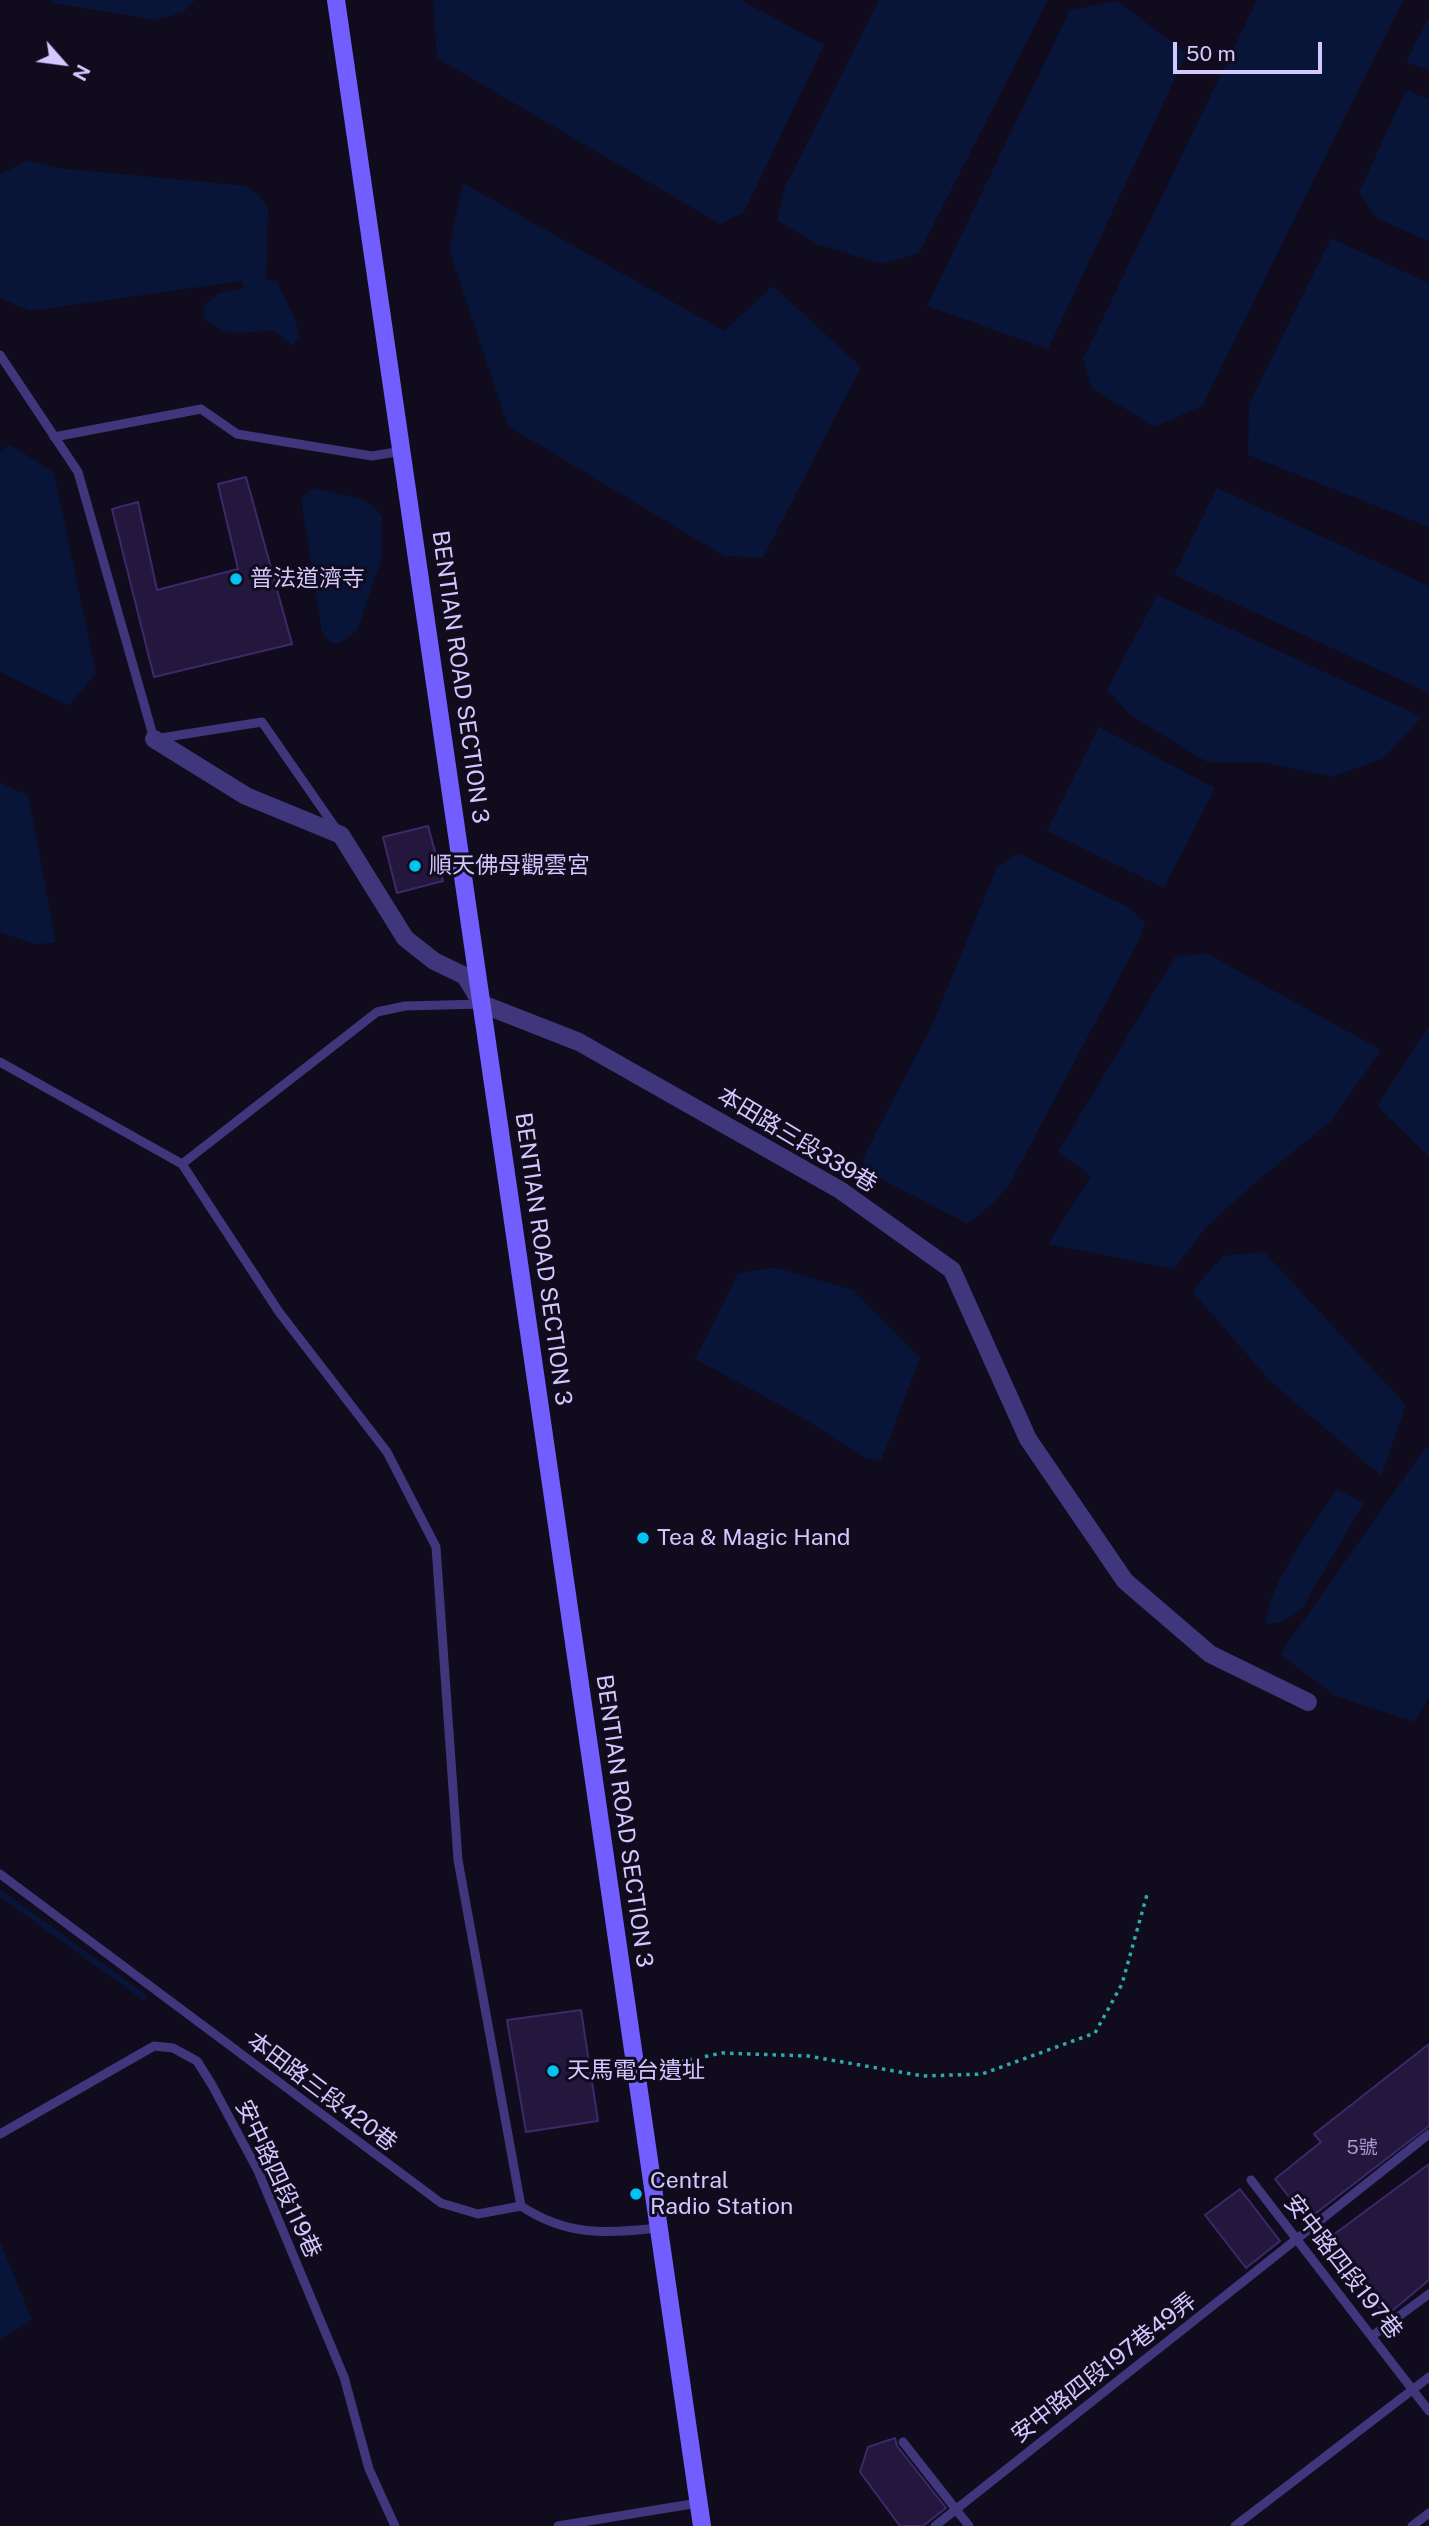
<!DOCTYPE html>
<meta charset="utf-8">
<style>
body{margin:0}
#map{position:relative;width:1429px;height:2526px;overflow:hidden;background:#100b1d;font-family:"Public Sans",sans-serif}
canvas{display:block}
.north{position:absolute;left:28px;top:28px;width:70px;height:70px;-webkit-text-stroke:5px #100b1d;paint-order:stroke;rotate:118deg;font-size:19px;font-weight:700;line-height:28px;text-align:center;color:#d3c7ff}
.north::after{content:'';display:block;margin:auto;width:24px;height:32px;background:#d3c7ff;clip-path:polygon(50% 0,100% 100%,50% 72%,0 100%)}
.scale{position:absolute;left:1173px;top:42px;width:149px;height:32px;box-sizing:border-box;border:4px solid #d3c7ff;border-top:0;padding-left:9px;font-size:21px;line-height:24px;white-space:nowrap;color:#d3c7ff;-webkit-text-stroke:5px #100b1d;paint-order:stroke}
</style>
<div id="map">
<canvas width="1429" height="2526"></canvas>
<div class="north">N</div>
<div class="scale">50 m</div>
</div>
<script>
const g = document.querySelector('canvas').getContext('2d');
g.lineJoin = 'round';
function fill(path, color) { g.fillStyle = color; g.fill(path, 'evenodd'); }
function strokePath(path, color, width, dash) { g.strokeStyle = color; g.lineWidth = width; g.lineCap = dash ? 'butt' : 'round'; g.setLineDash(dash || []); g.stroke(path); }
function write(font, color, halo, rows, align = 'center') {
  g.font = font + ' "Public Sans","Noto Sans TC",sans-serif'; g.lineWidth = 6; g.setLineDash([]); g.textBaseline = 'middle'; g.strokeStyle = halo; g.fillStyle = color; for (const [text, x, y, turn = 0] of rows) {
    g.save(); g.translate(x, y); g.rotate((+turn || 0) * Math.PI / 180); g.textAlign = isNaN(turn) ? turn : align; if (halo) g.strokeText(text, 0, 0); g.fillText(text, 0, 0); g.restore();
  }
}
const water = new Path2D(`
 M50 0H195L183 12 157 20 52 3Z
 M433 0H741L824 45 744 212 720 224 437 58Z
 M879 0H1048L919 253 882 264 816 244 777 220 786 185Z
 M1257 0H1403L1202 406 1154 427 1092 388 1083 359Z
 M1117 1 1187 53 1048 349 927 306 1070 10Z
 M1429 17V70L1406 62Z
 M1406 90 1429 99V242L1377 218 1359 192Z
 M29 160 58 168 247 186 259 195 268 209 266 279 277 282 294 316 300 338 292 345 272 330C246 333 224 338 204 318V306L219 293 244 288 242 281 30 311 0 298V174Z
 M463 183 724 331 773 286 861 367 763 558 724 556 508 426 449 249Z
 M1331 238 1429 283V527L1248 455 1249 404Z
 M10 444 54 473 96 673 69 706 0 672V453Z
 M313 488 359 498 375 507 382 517V557L357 631 340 643H331L322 632 301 499Z
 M1217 488 1429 586V693L1174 575Z
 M1157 595 1422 717 1384 758 1332 777 1262 762H1207L1132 716 1107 690Z
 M1099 727 1215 788 1164 888 1047 831Z
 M0 783 28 795 56 943 34 944 0 932Z
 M1018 853 1130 908 1145 923 1139 940 1008 1187 992 1204 968 1224 867 1172 862 1160 933 1023 997 867Z
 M1206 953 1381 1050 1331 1121 1256 1182 1206 1227 1174 1269 1048 1244 1091 1176 1058 1152 1175 957Z
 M1429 1025V1157L1377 1106Z
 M1264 1252 1406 1405 1381 1476 1270 1381 1192 1291 1223 1256Z
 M774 1267 853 1290 920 1358 881 1461 866 1458 793 1412 695 1359 738 1274Z
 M1429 1447V1697L1415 1722 1335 1696 1280 1654 1425 1448Z
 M1337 1489 1364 1503 1301 1610 1278 1623 1266 1624C1268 1583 1314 1525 1337 1489Z
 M0 2241 32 2320 0 2340Z`);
const stream = new Path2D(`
 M0 1893 144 1997`);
const building = new Path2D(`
 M246 477 292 644 154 677 112 509 138 502 157 590 238 569 218 484Z
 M428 826 443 881 397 893 383 837Z
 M581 2010 598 2121 526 2132 507 2020Z
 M1429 2044V2126L1307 2220 1275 2179 1321 2142 1314 2134Z
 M1429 2164V2280L1386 2316 1325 2241Z
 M1240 2189 1280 2241 1246 2268 1205 2215Z
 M895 2438 897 2446 946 2508 923 2526H900L860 2472 868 2447Z`);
const path = new Path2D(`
 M655 2067 722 2053 808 2056 923 2076 982 2074 1095 2033 1122 1984 1148 1891`);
const lane = new Path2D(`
 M0 355 78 472 154 739 262 722 337 830
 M54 437 201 409 237 434 372 456 402 451
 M482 1004 405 1006 377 1012 182 1164 279 1312 387 1452 436 1547 458 1860 521 2206
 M0 1062 182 1164
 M0 1874 441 2203 478 2214 521 2206C566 2236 606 2234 658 2228
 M0 2134 154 2046 173 2048 197 2061 212 2085 258 2171 344 2377 369 2469 395 2526
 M1251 2180 1429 2411
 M1372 2336 1429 2294
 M903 2442 969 2526
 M558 2526 698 2503
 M935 2526 1429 2134
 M1235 2526 1429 2377
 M1412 2526 1429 2513`);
const street = new Path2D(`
 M154 739 246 796 341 835 405 938 434 961 465 976 482 1004 579 1042 840 1190 952 1270 1028 1439 1125 1581 1210 1654 1308 1702`);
const secondary = new Path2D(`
 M336 0 702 2526`);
const markers = [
 [236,579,7,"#00c3f2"],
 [415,866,7,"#00c3f2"],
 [643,1538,7,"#00c3f2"],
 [553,2071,7,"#00c3f2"],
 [636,2194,7,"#00c3f2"]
];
const numberNames = [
 ["5號",1362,2148]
];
const poiNames = [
 ["普法道濟寺",250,579],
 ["順天佛母觀雲宮",429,866],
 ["Tea & Magic Hand",657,1538],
 ["天馬電台遺址",567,2071],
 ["Central",650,2181],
 ["Radio Station",650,2207]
];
const streetNames = [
 ["BENTIAN ROAD SECTION 3",460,677,82],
 ["本田路三段339巷",797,1140,31],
 ["BENTIAN ROAD SECTION 3",543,1259,82],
 ["BENTIAN ROAD SECTION 3",624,1821,82],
 ["本田路三段420巷",322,2092,37],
 ["安中路四段119巷",278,2179,65],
 ["安中路四段197巷",1343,2267,52],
 ["安中路四段197巷49弄",1104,2368,-38]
];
fill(water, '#081539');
strokePath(stream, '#081539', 6);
fill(building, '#23173e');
strokePath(building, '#3c296a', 2);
strokePath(path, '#2caaae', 3.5, [3.5, 5]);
strokePath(lane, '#3f367c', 9);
strokePath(street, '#3f367c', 18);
strokePath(secondary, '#725eff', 18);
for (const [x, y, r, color] of markers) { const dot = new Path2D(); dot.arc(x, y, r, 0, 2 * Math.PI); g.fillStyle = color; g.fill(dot); strokePath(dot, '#100b1d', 2.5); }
write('19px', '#a79bcf', null, numberNames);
write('23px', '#d3c7ff', '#100b1d', poiNames, 'left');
write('23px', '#d3c7ff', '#100b1d', streetNames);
</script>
